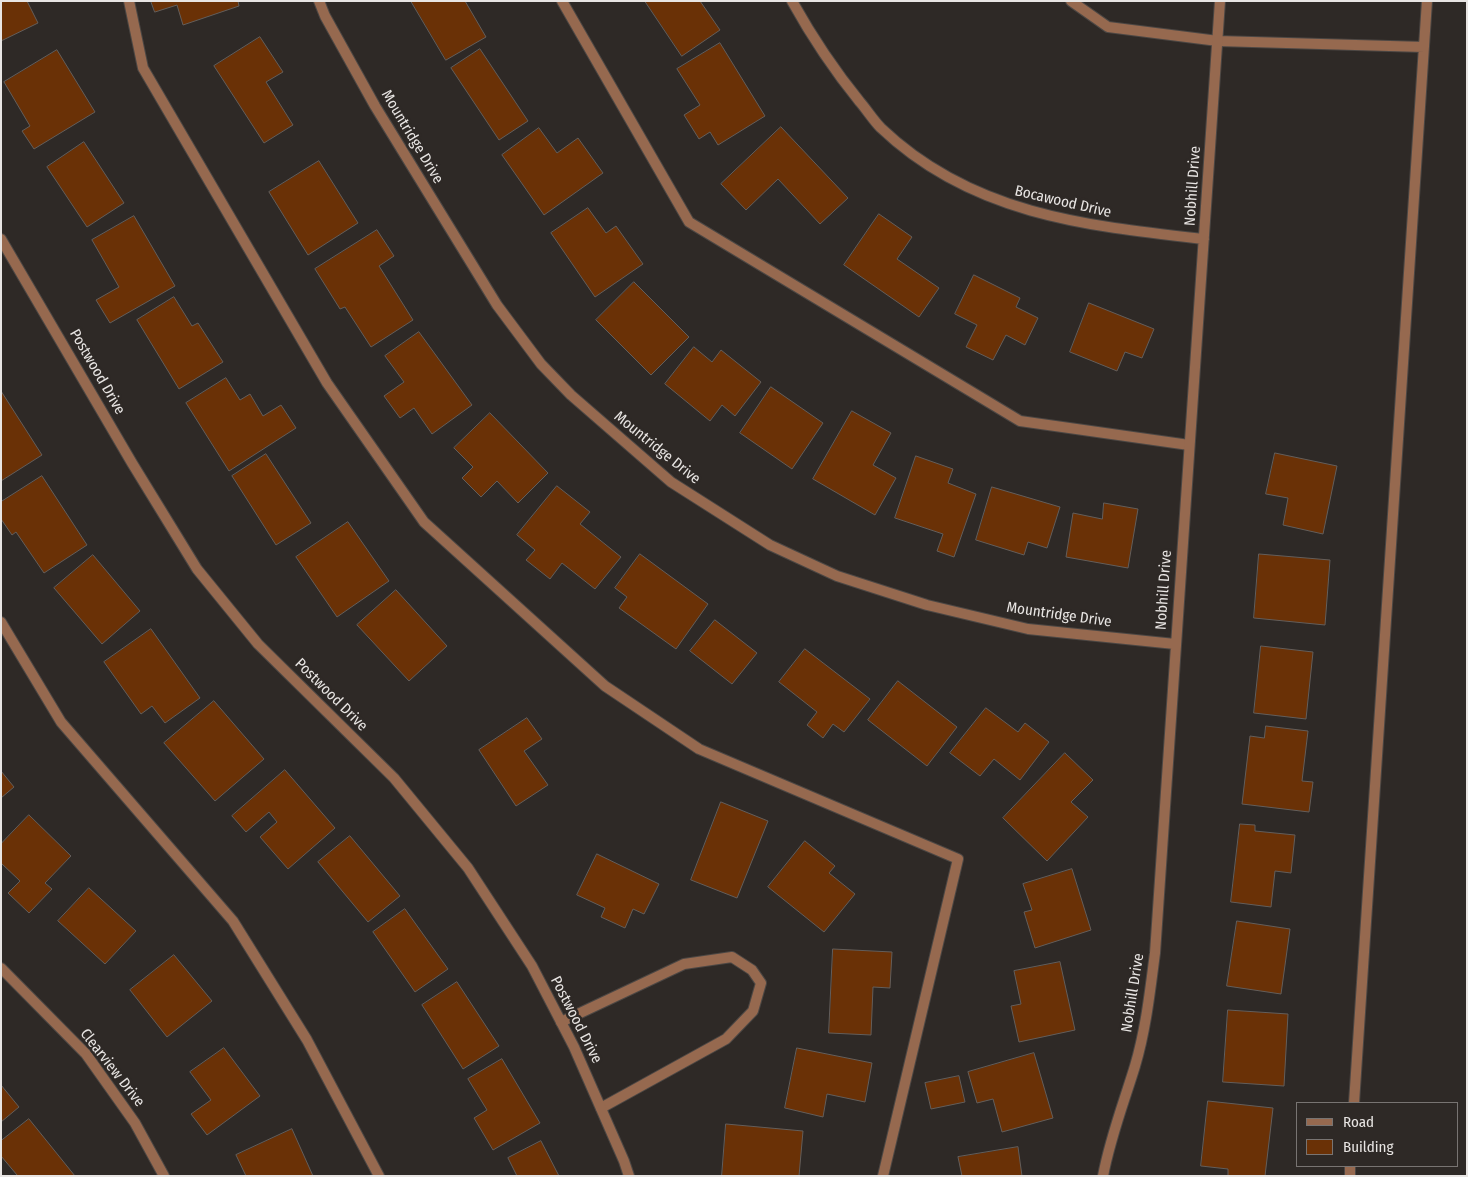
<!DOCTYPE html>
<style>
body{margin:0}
#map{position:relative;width:1468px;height:1177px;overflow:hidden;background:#2e2926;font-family:"Fira Sans Condensed",sans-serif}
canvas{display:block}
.frame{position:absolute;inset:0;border:2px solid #e8e5e3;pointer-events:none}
.legend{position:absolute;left:1296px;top:1102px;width:162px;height:65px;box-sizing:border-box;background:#2e2926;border:1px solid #787472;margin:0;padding:6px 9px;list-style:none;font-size:15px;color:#e8e5e3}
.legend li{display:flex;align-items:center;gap:10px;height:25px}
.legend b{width:25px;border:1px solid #787472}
</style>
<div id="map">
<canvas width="1468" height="1177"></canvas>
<div class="frame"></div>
<ul class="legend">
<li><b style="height:6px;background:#96694f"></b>Road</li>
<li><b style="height:14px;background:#6a3106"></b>Building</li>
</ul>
</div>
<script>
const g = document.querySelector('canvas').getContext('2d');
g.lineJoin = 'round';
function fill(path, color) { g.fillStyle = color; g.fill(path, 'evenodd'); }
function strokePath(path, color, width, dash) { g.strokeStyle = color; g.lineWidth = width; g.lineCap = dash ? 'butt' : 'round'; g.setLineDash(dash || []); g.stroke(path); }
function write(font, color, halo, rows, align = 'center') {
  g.font = font + ' "Fira Sans Condensed",sans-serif'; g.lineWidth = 5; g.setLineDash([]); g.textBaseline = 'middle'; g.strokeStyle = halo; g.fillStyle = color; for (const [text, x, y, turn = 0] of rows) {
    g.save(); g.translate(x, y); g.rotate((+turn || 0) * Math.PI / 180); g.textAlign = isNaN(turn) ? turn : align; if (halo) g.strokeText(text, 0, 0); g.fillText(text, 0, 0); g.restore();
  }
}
const building = new Path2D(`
 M1 1H27L38 23 1 41Z
 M151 1H238L239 6 183 25 177 5 155 12Z
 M411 1H465L486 37 446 60Z
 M645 1H700L720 30 682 56Z
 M260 37 283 72 266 82 293 125 264 143 214 66Z
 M720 43 765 116 718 145 710 132 699 139 684 115 700 105 677 69Z
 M480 49 528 121 499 140 451 68Z
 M57 50 95 112 34 149 22 131 30 126 4 82Z
 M781 127 848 198 820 224 778 179 746 210 721 184Z
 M539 128 557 153 578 138 603 173 544 215 502 155Z
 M84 142 124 203 87 227 47 167Z
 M319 161 358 223 308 255 269 192Z
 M588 208 606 233 616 226 643 264 595 297 551 233Z
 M879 214 912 237 897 259 939 288 919 317 844 265Z
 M134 216 175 286 110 323 96 300 119 287 92 240Z
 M377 230 394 256 379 266 413 320 371 347 345 307 340 309 315 269Z
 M974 275 1020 298 1016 307 1038 318 1025 345 1006 335 993 360 966 347 977 325 955 314Z
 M634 282 689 337 651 375 596 320Z
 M174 297 192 326 198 323 223 362 179 389 137 320Z
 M1089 303 1154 329 1142 358 1125 352 1117 371 1070 352Z
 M419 332 472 405 432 434 414 408 400 418 384 396 404 382 385 356Z
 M694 347 712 362 721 350 761 382 735 416 722 405 710 421 665 384Z
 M226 378 240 400 250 394 263 416 281 405 296 428 229 471 186 403Z
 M771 387 823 423 792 469 740 433Z
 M1 391 42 455 1 481Z
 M852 411 891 433 873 465 896 478 875 515 813 479Z
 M490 413 548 473 518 503 497 481 481 497 462 478 473 467 454 448Z
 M1275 453 1337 466 1323 534 1283 525 1288 498 1266 494Z
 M266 454 311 523 276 545 232 476Z
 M916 456 953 469 948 483 976 494 954 557 937 551 943 534 895 518Z
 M42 476 87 545 44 573 16 532 12 535 1 519V502Z
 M557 486 590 512 580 524 621 557 595 589 562 563 550 579 526 560 535 550 517 535Z
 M992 487 1060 507 1047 548 1028 542 1024 555 976 540Z
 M1104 503 1138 509 1128 568 1066 557 1073 513 1102 519Z
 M348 522 389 581 337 617 296 557Z
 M640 554 708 604 676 649 619 608 627 597 615 588Z
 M1259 554 1330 560 1325 625 1254 618Z
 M93 555 140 611 102 644 54 588Z
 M396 590 447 646 409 681 357 625Z
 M715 620 757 653 732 684 690 651Z
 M151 629 200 698 165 723 152 706 141 714 104 662Z
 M1261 646 1313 652 1306 719 1254 713Z
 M805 649 870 699 844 732 833 724 823 738 807 725 817 712 779 682Z
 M898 681 957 727 927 766 868 720Z
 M214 701 264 759 215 801 164 743Z
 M986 708 1018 732 1025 723 1049 742 1020 780 994 759 980 776 950 753Z
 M527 718 542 739 524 751 548 785 516 806 479 750Z
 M1266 726 1308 731 1302 781 1313 782 1309 812 1242 804 1250 736 1264 738Z
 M1065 753 1093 780 1071 802 1088 817 1047 861 1003 818Z
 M285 770 335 828 288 869 260 837 277 822 269 812 246 832 232 816Z
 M1 771 14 787 1 798Z
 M721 802 768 821 737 898 691 880Z
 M29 815 71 856 45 883 52 889 29 913 8 893 20 881 1 863V844Z
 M1240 824 1255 825V831L1295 835 1291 873 1275 871 1271 907 1231 902Z
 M350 836 400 896 368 922 318 862Z
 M805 841 835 866 829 873 855 894 824 932 768 887Z
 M597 854 659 884 644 914 633 909 625 928 601 917 605 908 577 895Z
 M1072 869 1091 930 1035 948 1024 912 1032 910 1023 884Z
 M89 888 136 931 105 964 58 921Z
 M405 909 448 969 415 992 373 932Z
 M1237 921 1290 929 1281 994 1227 986Z
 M833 949 892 952 890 988 873 987 871 1035 829 1033Z
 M174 955 212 1001 167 1037 130 990Z
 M1060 962 1075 1030 1019 1042 1011 1006 1021 1004 1014 971Z
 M457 982 499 1046 463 1069 422 1005Z
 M1228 1010 1288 1014 1284 1086 1223 1082Z
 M224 1048 260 1096 207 1135 191 1114 211 1100 190 1072Z
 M797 1048 872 1063 865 1102 827 1094 823 1117 785 1108Z
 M1034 1053 1053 1118 1002 1132 993 1099 977 1103 968 1072Z
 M502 1059 540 1123 493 1150 474 1118 487 1110 468 1079Z
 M959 1076 965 1102 931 1109 925 1083Z
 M1 1085 19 1107 1 1122Z
 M1208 1101 1273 1108 1265 1176H1228V1169L1201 1166Z
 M29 1119 75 1176H16L17 1175 1 1156V1141Z
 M726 1124 803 1131 799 1176H722Z
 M292 1129 313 1176H246L236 1155Z
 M541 1141 559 1176H517L508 1158Z
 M1018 1147 1022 1176H962L958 1157Z`);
const service = new Path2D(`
 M129 1 143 68 327 383 424 522 605 686 699 749 958 859 883 1176
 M562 1 689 222 1020 421 1189 445
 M1071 1 1108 27 1218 41 1424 47
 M1 622 61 722 233 921 307 1040 379 1176
 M561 1022 684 964 732 957 752 970 761 983 753 1011 726 1039 601 1108
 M1354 1103 1427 1
 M1350 1176V1166`);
const minor = new Path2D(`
 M319 1 325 16 375 106 497 305 541 364 571 395 671 482 770 545 837 576 927 605 1028 629 1175 644
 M792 1C812 37 834 70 860 102 867 110 873 120 881 128 971 214 1086 226 1204 239
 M1 239 132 463 197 569 258 644 394 778 468 868 532 966 574 1047 624 1161 629 1176
 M1103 1176C1110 1138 1124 1102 1135 1066 1146 1029 1150 991 1155 953L1220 1`);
const tertiary = new Path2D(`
 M1 968 86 1054 135 1123 164 1176`);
const streetNames = [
 ["Mountridge Drive",412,137,59],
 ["Nobhill Drive",1193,186,-86],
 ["Bocawood Drive",1063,202,13],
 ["Postwood Drive",97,372,60],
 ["Mountridge Drive",657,448,39],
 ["Nobhill Drive",1164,590,-86],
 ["Mountridge Drive",1059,615,8],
 ["Postwood Drive",331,695,45],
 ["Nobhill Drive",1133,993,-81],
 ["Postwood Drive",576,1020,63],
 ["Clearview Drive",112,1068,52]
];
fill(building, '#6a3106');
strokePath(building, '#635e5b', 1);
strokePath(service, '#4c4744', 12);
strokePath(minor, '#4c4744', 12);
strokePath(tertiary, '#4c4744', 12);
strokePath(service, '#96694f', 10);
strokePath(minor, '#96694f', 10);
strokePath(tertiary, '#96694f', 10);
write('15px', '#e8e5e3', '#2e2926', streetNames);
</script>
